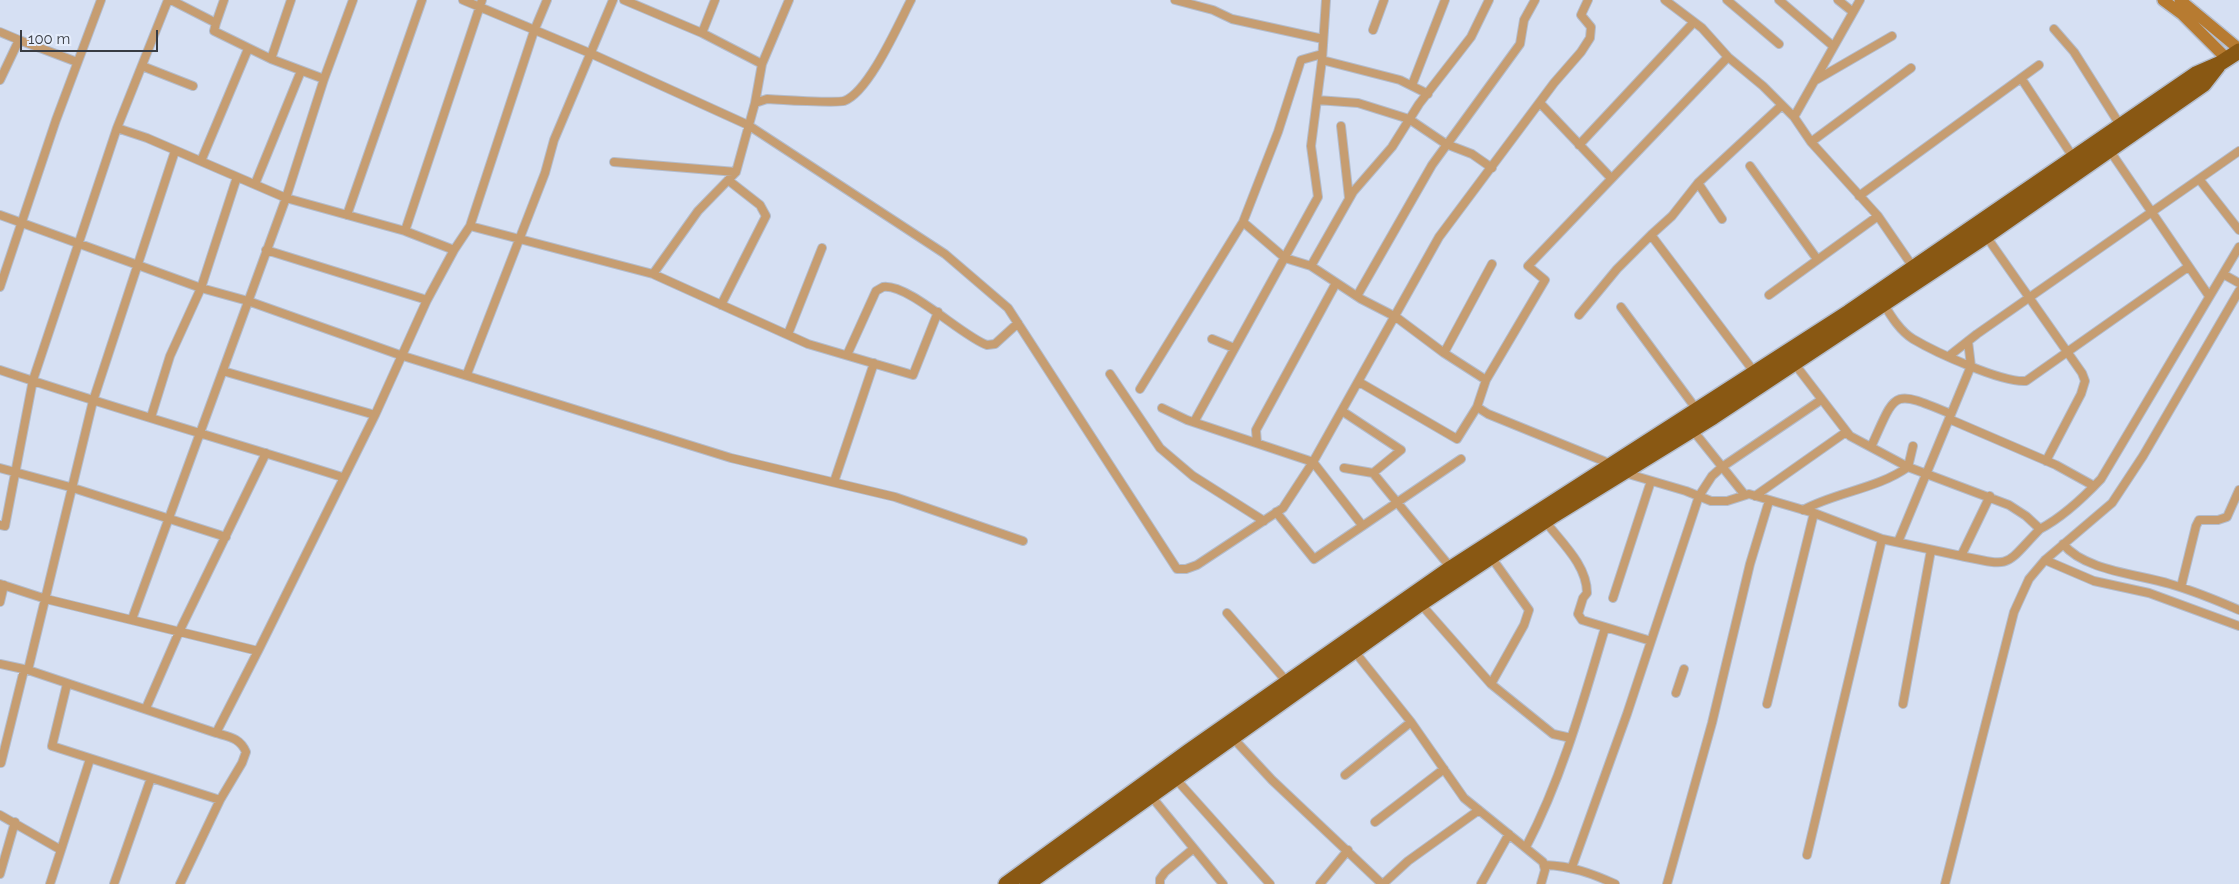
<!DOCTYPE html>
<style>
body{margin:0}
#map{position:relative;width:2239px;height:884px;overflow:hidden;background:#d6e0f3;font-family:Raleway,sans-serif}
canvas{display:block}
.scale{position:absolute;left:20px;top:30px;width:138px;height:22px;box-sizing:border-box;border:2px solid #383c43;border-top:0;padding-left:6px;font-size:15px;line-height:18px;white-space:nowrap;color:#383c43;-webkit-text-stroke:4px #e5edfc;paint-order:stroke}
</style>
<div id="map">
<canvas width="2239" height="884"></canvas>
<div class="scale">100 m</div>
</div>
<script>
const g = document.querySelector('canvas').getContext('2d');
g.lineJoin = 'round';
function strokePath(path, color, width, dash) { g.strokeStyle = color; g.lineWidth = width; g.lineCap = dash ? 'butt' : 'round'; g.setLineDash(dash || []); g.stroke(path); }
const street = new Path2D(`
 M171 0 216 23 224 0
 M463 0 592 54 748 125 945 254 1008 308 1177 569H1186L1197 565 1283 508 1313 462 1439 237 1554 83 1581 52 1590 38 1591 27 1581 15 1588 0
 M624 0 702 33 762 64
 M1175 0 1213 10 1232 19 1323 39
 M1665 0 1702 28 1728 57 1763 86 1794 117 1811 142 1878 216 1913 267
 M1727 0 1779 44
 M1779 0 1833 46
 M1838 0 1853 12
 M216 23 214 31 271 59 291 0
 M2054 29 2074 52 2120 125
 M1373 30 1384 0
 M0 32 19 40
 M702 33 715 0
 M271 59 324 79
 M1322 60 1400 80 1428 94
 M142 66 193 86
 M2021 78 2073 157
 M0 80 19 40 77 62
 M1816 80 1892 36
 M1412 85 1445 0
 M1317 100 1358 103 1409 119 1446 144 1472 154 1492 168
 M755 103 762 64 789 0
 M1540 103 1611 178
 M1794 117 1860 0
 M1341 126 1349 198
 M117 128 147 138 286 198 405 231 482 0
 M1811 142 1911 68
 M1579 145 1694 22
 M2108 148 2209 296
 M201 161 248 49
 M614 162 736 172
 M1750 166 1817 259
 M2199 179 2239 230
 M1698 183 1722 219
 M255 184 301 71
 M1859 196 2039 65
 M0 215 201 288 248 301 400 355 731 458 895 497 1023 541
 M347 215 422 0
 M1243 222 1285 258 1311 266 1361 299 1396 317 1444 353 1486 380
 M470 226 653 274 808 344 913 375 938 312
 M405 231 454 250
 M1986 236 2082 373 2085 381 2081 394 2046 461
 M266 250 427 300
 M1311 266 1353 192 1392 147 1419 104 1471 37 1489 0
 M653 274 698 211 736 172 755 103 767 99C779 100 836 103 844 101 869 92 899 23 911 0
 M2223 274 2239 283
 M0 287 56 120 101 0
 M1769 295 1878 216
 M1357 296 1432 165 1520 44 1524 20 1535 0
 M1883 303C1891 316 1900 331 1913 339 1935 352 2002 383 2026 381L2188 267
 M721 305 766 216 760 205 728 180
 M1621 307 1697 410
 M1579 315 1617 269 1651 235
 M788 334 822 248
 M1212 339 1234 348
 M1444 353 1492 264
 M847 355 876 291 883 287C908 283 963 337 987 345L995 344 1018 323
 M1949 356 1977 334 2239 151
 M1794 363 1850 436 1908 467 2009 505 2026 516 2040 529C2003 567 2014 567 1961 556
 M0 370C113 408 228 441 342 477
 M223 371 375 415
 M1755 373 1651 235 1672 216 1698 183 1781 106
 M467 374 545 173 554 140 613 0
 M1110 374 1160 448 1193 476 1264 521
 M1359 382 1457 439 1477 407
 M1140 389 1243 222 1278 132 1301 60 1322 54
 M1162 408 1187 420 1313 462 1362 525
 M1342 411 1401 450 1373 473
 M151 417 170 356 201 288 237 177
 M1949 419 2056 465 2094 486
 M1194 422 1318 197 1311 146 1322 60 1326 0
 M1691 428 1744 494
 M1257 443 1256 430 1336 283
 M1871 447C1897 390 1891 389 1951 414
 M1611 464 1488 414 1477 407 1486 380 1545 280 1528 266 1728 57
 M0 468 70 487 226 537
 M1344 468 1373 473 1451 568
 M1625 473 1686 491 1711 501H1727L1749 494 1814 513 1882 539 1961 556 1990 496
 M834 482 874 363
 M1755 496 1846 432
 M1803 510C1836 492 1877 489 1908 467L1913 446
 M1276 512 1314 559 1461 459
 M1545 521C1561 542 1587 565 1587 593L1583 598 1578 614 1582 620 1651 641
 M0 525 5 526 33 380 117 128 168 0
 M2040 529C2063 517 2083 498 2101 479L2239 247
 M1898 542 1971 366 1968 341
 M2063 544C2085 571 2138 574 2170 584 2194 591 2216 600 2239 610
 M1491 557 1529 610 1524 625 1491 684
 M2045 560 2094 581 2149 593 2239 626
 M0 584 46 599 258 651 216 733C230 737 240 738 246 752L242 763 220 800 180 884
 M2181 587 2196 526 2199 520H2218L2227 517 2239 490
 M1613 598 1651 481
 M0 602 4 585
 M1419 602 1491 684 1553 734 1571 738
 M1227 613 1288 683
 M132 619 286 198 324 79 353 0
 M258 651 375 415 427 300 454 250 470 226 534 31 547 0
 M1355 652 1411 722 1464 798 1543 862 1545 870 1541 884
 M0 664 28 670 216 733
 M28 670 93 401 175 151
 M67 684 52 746 220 800
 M1676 693 1684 669
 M1767 704 1814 513
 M1903 704 1931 550
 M146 708 179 632 266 453
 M1233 738 1272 780 1382 884
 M1 763 24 670
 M1345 775 1411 722
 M1175 778 1270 884
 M1151 796 1223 884
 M0 815 61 850 50 884
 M1375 822 1444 769
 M1526 847C1562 778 1583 702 1605 628
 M61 850 90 759
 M1807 855 1882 539
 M1545 865C1571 866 1591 873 1615 884
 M1572 867 1627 714 1699 496 1712 476 1722 467 1821 400
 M0 874 15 822
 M114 884 151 778
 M1160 884V879L1165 872 1193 849
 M1320 884 1348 850
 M1383 884 1408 861 1479 810
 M1481 884 1509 834
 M1667 884 1712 723 1750 564 1769 501
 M1945 884 2014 612 2029 579 2045 560 2112 503 2143 456 2239 291`);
const secondary = new Path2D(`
 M2163 0 2182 14 2227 59
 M2180 0 2239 49`);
const highway = new Path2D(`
 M1006 884 1189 751 1451 568 1849 312 2196 74 2219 64 2239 51
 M1027 884 1420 604 1554 515 1713 417 1986 236 2204 84 2218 66`);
strokePath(street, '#b3bccc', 10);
strokePath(secondary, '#b3bccc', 14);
strokePath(highway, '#b3bccc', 18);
strokePath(street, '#c69d71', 8);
strokePath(secondary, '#b77b31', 11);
strokePath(highway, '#895813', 15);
</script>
